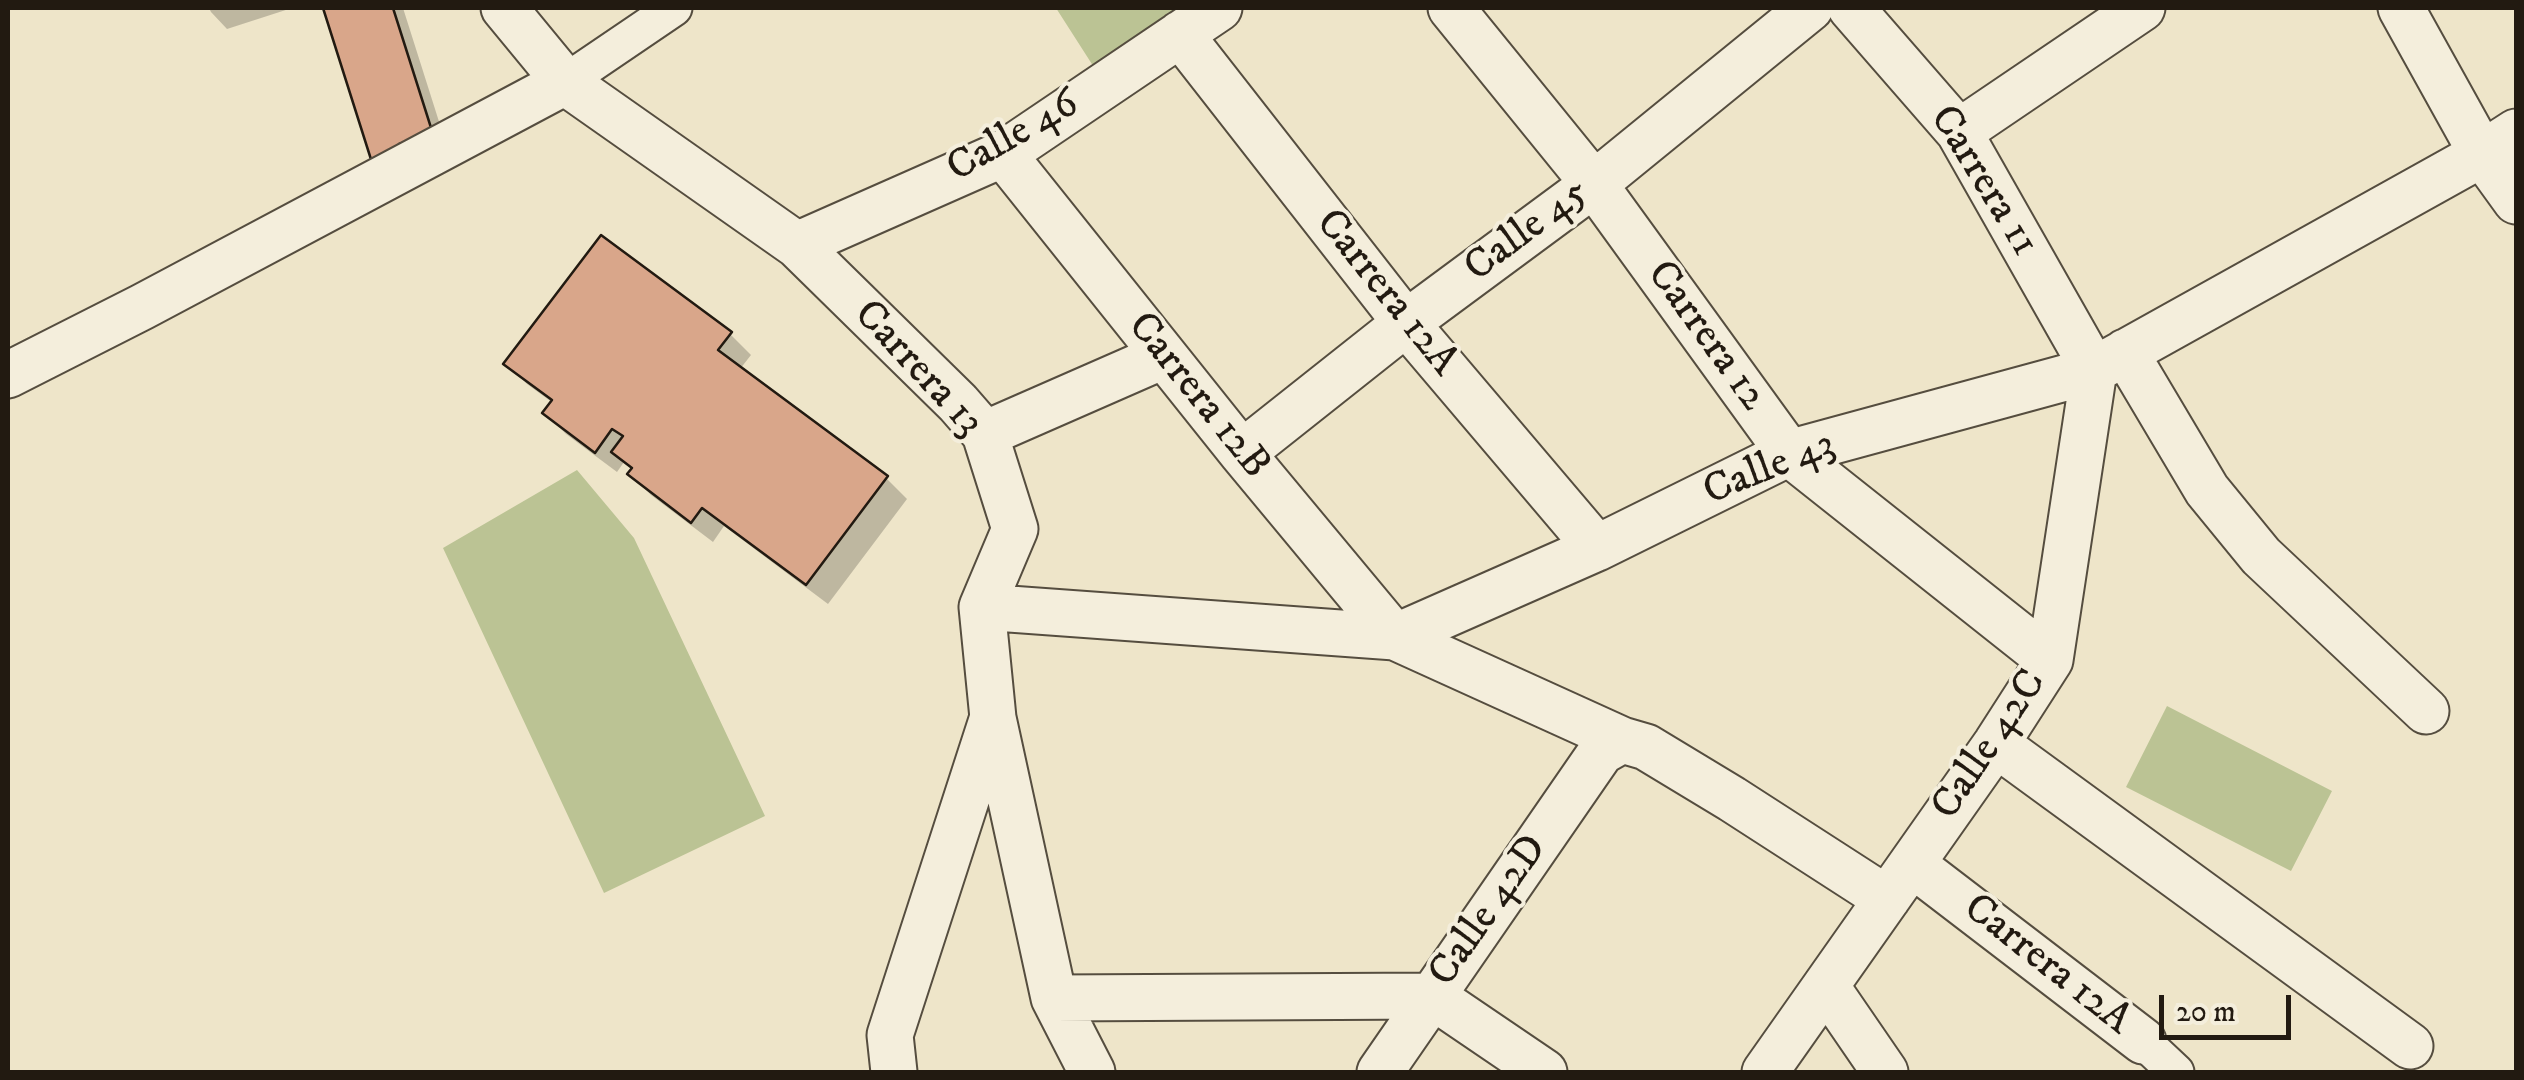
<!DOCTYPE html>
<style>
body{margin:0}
#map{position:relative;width:2524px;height:1080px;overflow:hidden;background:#eee5c9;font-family:"IM FELL DW Pica",serif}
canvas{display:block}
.frame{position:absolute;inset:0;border:10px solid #221a11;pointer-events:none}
.scale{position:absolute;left:2159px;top:995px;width:132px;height:45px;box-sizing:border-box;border:5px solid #221a11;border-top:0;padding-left:12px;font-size:30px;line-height:35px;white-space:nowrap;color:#221a11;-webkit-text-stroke:8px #f4eedc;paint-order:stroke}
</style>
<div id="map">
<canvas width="2524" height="1080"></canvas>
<div class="frame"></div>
<div class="scale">20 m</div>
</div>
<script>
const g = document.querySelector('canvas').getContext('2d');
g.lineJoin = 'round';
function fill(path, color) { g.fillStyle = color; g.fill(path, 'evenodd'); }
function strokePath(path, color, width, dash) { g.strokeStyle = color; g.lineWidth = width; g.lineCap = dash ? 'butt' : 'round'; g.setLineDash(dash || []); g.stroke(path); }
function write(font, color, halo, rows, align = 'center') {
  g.font = font + ' "IM FELL DW Pica",serif'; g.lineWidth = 8; g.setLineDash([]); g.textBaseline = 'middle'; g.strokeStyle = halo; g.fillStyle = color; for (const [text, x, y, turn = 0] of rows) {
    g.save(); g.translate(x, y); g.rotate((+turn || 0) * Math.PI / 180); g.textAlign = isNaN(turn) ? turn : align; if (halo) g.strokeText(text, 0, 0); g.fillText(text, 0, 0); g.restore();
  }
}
const green = new Path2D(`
 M1056 8H1195L1097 72Z
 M577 470 634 538 765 816 604 893 443 548Z
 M2167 706 2332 791 2291 871 2126 787Z`);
const shadow = new Path2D(`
 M209 8H292L227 29 211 12Z
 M326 8H403L448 150 377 170Z
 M730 334 751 355 740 369 886 478 907 499 828 604 724 526 713 542 651 495 630 474 633 470 624 462 617 472 566 434 545 413 553 403 527 384 507 364Z`);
const building = new Path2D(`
 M323 8H393L433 134 399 144 404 162 375 172Z
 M601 235 732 332 718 350 888 476 806 585 702 508 691 523 627 474 632 468 611 452 623 436 612 429 595 453 542 413 552 400 503 364Z`);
const pedestrian = new Path2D(`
 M565 82 674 8
 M2143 1041 2176 1072`);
const minor = new Path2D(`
 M504 8 565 82 797 245 958 403 985 434 1015 529 982 607 993 718 1054 998 1092 1072
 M1451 8 1594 184 1789 453 2050 660
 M2401 8 2482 154 2516 201
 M1180 34 1406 323 1597 548
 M1959 132 2142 8
 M1003 154 1242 453 1395 637 1622 740
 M797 245 1003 154 1219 8
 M2125 352 2207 490 2261 556 2426 711
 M8 375 142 307 565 82
 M985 434 1163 356
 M1242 453 1406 323 1594 184 1810 8
 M982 607 1395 637 1597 548 1789 453 2094 370 2482 154 2516 132
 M1996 744 2410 1046
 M1912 864 2143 1041
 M1826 986 1885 1072
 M1054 998 1432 996 1544 1072
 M894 1072 890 1035 992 720
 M1380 1072 1601 752 1622 740 1646 747 1732 799 1887 899
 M1765 1072 1996 744 2050 660 2094 370 1959 132 1851 8`);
const streetNames = [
 ["Calle 46",1014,138,-30],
 ["Carrera 11",1982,182,58],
 ["Calle 45",1528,232,-37],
 ["Carrera 12A",1385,294,51],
 ["Carrera 12",1705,337,54],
 ["Carrera 13",917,370,47],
 ["Carrera 12B",1197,397,51],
 ["Calle 43",1770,470,-22],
 ["Calle 42C",1991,746,-56],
 ["Calle 42D",1490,912,-55],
 ["Carrera 12A",2046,966,38]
];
fill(green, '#bbc394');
fill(shadow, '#0003');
fill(building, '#d9a68a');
strokePath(building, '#221a11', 2.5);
strokePath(pedestrian, '#554d3f', 39);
strokePath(minor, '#554d3f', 49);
strokePath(pedestrian, '#f4eedc', 35);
strokePath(minor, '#f4eedc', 45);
write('42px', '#221a11', '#f4eedc', streetNames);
</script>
